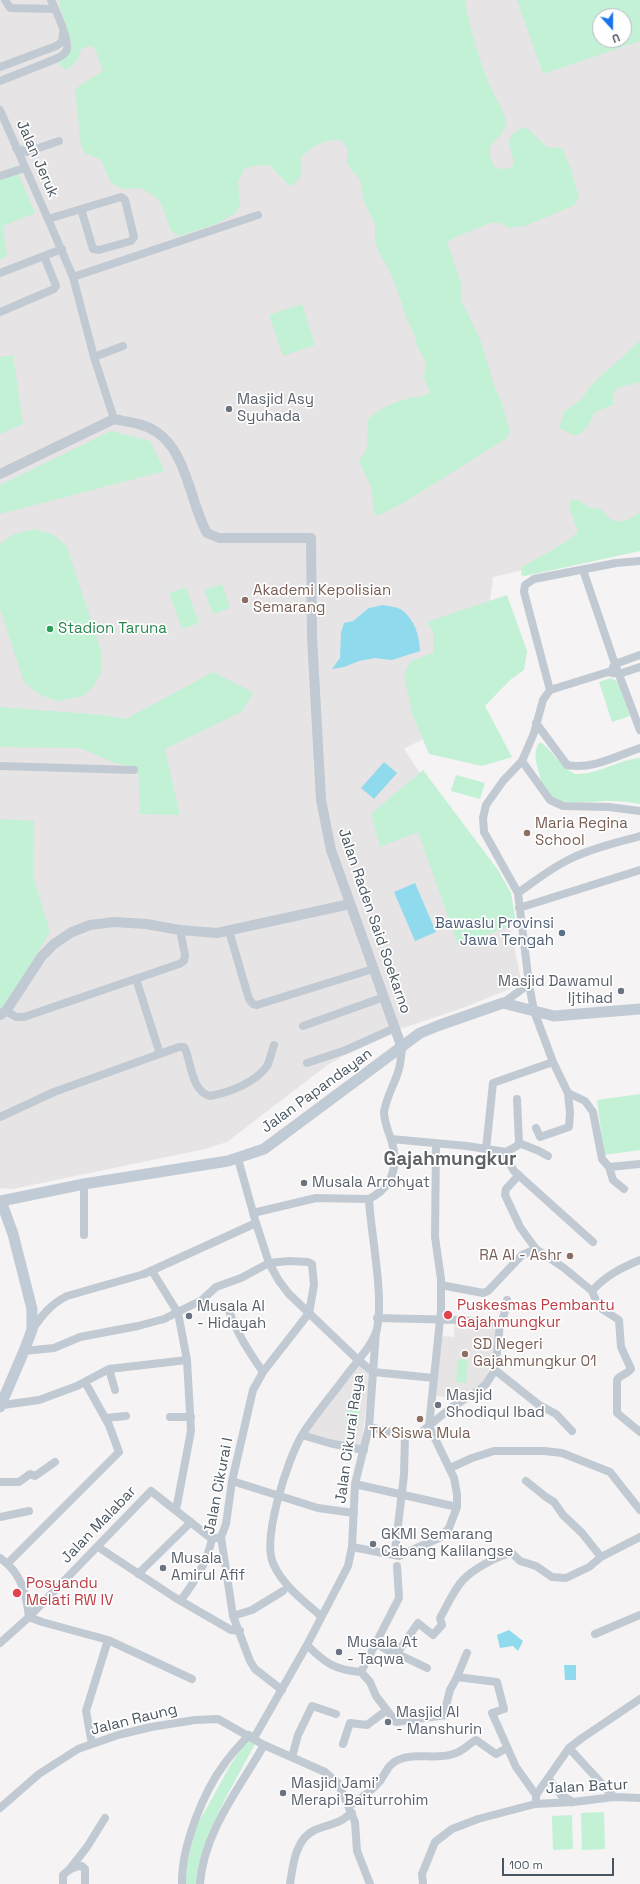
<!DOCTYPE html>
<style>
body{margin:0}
#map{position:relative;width:640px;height:1884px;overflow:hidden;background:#f5f3f3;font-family:"Space Grotesk",sans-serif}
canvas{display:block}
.north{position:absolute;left:592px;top:8px;width:40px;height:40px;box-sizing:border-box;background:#fff;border:1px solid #b7bbc0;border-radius:50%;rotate:159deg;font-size:11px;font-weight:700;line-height:16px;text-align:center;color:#4a5661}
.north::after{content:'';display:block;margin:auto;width:14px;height:18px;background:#1a73e8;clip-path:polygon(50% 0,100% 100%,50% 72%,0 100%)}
.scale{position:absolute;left:502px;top:1858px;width:112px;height:18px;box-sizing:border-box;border:2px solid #4a5661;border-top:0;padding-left:5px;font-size:12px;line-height:14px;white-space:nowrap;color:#4a5661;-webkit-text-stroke:3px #fff;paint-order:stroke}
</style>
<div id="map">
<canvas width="640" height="1884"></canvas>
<div class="north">U</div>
<div class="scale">100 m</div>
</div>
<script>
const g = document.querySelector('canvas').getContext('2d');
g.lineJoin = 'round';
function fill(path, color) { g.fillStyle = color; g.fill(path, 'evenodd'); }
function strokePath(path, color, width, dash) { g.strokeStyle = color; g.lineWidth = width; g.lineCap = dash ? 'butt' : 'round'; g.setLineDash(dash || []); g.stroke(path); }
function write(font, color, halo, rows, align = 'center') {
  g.font = font + ' "Space Grotesk",sans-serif'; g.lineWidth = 3.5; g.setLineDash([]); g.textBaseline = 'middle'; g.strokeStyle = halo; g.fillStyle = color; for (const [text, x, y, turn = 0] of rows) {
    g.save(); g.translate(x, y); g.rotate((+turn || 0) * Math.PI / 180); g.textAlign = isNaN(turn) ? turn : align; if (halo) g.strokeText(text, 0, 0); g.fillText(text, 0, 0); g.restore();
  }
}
const education = new Path2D(`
 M0 0H640V543L493 577 487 623 427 737 404 749 504 900 522 984 460 1009 391 1032 352 1051 326 1066 227 1142 205 1149 13 1189 0 1188ZM600 16H624V40H600Z
 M455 1321 497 1326 493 1360 484 1383 469 1396 457 1398 434 1396 439 1336 454 1337Z
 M357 1361 371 1372 360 1454 303 1439Z`);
const green = new Path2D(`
 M58 0H465C470 30 479 58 490 86 493 94 506 114 506 122 505 142 477 140 496 168 527 174 506 151 510 139 511 135 516 132 518 129L527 128 547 147 562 148 571 169 579 198 573 206 525 226 509 228 500 223 493 222 453 238 447 242 462 286 461 300 480 339 496 391 501 400 510 432 507 438 405 502 379 515H376L374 512 371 487 359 461 365 452 367 445 368 420C375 411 392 403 403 400 413 397 421 398 430 393L424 377 426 363 417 346 415 336 407 319 393 278 377 248 375 237V224L364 201 360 180 347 164V148L341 140C325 139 313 145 301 157 299 171 306 178 290 186L269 165 252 166 243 170 238 183 240 204 237 212 219 223 179 236 171 231 162 205 157 198 141 188 123 189 111 183 101 160 85 153 81 146 75 90 80 85 103 71 95 48 89 46 81 49C79 60 76 63 66 70L60 66V61L69 54 72 45Z
 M517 0H640V41L543 74ZM600 16H624V40H600Z
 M15 166 35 213 3 226 7 256 0 260V172Z
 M302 304 315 345 283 356 269 315Z
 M640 341V382L617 388 613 393V405L595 412 589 424 581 434 573 435 559 428 564 412 583 398 589 388 601 376Z
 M13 355 23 424 0 434V357Z
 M111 431 150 441 165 471 0 514V485Z
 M571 500H578L590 508 601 509C615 527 623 524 640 512V551L525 576 521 575 522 567 566 542 578 532 569 507Z
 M34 529 54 535 67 547 102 653V672L92 688 83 696 58 701 40 695 24 682 0 609V545C9 534 21 532 34 529Z
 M222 584 230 608 213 614 204 590Z
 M186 587 199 623 182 629 169 593Z
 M507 595 527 651 524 670 510 680 485 706 512 757 482 766 429 754 412 713 404 674 411 661 433 653V632L427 622Z
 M213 672 254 693 241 712 165 749 180 815 140 814 138 768 115 763 80 748 0 747V707L103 715 126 719Z
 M611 678 618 682 630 716 612 722 599 682Z
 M539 743H542C554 753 560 767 575 774 597 775 618 760 640 758V804C632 803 624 801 615 801 601 800 561 806 551 798 545 792 541 781 539 773 536 762 533 753 539 743Z
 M423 770 498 870 511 893 516 924 458 945 418 832 380 847 371 814Z
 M456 775 485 783 480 799 451 791Z
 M0 819 34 821 33 876 50 932 4 1009 0 1011Z
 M640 1094V1150L604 1155 597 1100Z
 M458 1359 468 1360 466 1383 456 1382Z
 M348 1406 360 1408 358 1429 346 1427Z
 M247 1740 255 1744C232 1788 201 1834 197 1884H184V1878L195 1829 231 1764Z
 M604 1812 605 1849 582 1850 581 1813Z
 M572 1815 573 1849 553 1850 552 1816Z`);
const water = new Path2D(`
 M383 605C388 606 397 607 402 610 415 620 419 635 420 651L392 660 375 658 359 661 344 667 332 669 340 658 341 633 344 623 353 621 369 608Z
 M384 762 397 773 374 799 361 788Z
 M415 883 436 932 415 941 394 892Z
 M509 1630 523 1641 518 1651 513 1646 500 1648 497 1635Z
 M564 1665H576V1680H565Z`);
const minor = new Path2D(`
 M5 0 10 8 55 9
 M0 67 56 46 62 42 63 33
 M0 81 58 58C61 56 66 54 67 49 69 38 56 11 51 0
 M0 110 48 219
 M16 148 27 152 59 141
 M0 176 25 168
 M81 209 93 249 99 250 131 241 134 237 125 200 121 197 48 219 73 277 258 215
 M0 273 62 249
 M73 277 94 357 114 419
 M0 312 54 289 56 286 44 256
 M94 357 123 346
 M583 570 615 664 640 730
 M613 667 615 664 640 655
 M640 667 619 674 608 672 550 690 543 700 534 733 522 761 503 781 486 805 483 818 484 832 518 893 529 984 534 1011 553 1062 568 1093 585 1101 593 1112 602 1159 609 1167 640 1164
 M550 690 524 592 525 585 534 579 616 563 640 561
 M536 723 567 765C591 770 617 756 640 748
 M522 761 550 800 563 806 609 807 640 811
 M0 766 134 770
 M518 893C535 881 551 868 570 859 592 848 616 843 640 836
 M519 908 640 870
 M229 931 249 999 253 1004 257 1005 373 969
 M136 979 160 1054
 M503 1003 529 984
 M6 1011 16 1017H24L179 964 184 961 185 955 180 930
 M303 1026 384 997
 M307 1063 346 1050 395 1028
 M0 1117 54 1092 179 1047H184L186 1051C191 1066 193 1092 210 1096 230 1092 255 1083 267 1066 270 1060 272 1051 274 1045
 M536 1128 540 1137 569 1127 570 1113 568 1093
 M391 1139 467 1146 506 1152V1157L514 1171 593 1242
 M519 1143 539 1151 548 1156
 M486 1149 493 1083 553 1062
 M506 1152 517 1146 519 1143 517 1099
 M238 1159 256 1223 269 1263 279 1281 289 1294 357 1359 373 1372 434 1378
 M609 1167 613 1180 624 1189
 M519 1175 506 1189 505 1195 520 1227 536 1249 564 1268 592 1291 597 1303 602 1309 619 1320 621 1347 631 1369C627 1375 620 1374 617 1380V1413L640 1432
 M369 1199C394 1186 399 1165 391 1139 388 1131 384 1121 384 1112 386 1098 394 1085 398 1072 401 1064 401 1055 402 1048
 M253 1213 316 1198 369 1199
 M84 1235V1184
 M152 1271 178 1313 187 1360 191 1431 176 1510
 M441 1285 483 1293 488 1291 522 1255 536 1249
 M592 1291C605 1276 621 1268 640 1260
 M228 1308C236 1332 249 1352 263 1372
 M377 1318 462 1320 500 1324
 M32 1330C42 1315 51 1304 67 1296L144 1274 256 1223
 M24 1351 54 1348 80 1337 138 1326 164 1319 202 1300 216 1287 241 1278 269 1263 289 1261 308 1262 312 1264 314 1285 309 1313 263 1372 253 1390 232 1481 226 1524 221 1537 233 1616 250 1661 255 1669 282 1690
 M109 1369 115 1390
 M495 1370 539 1405 556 1414 572 1431
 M3 1405 39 1400 77 1386 109 1369 187 1360
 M170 1417H191
 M105 1418 126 1416
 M369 1427 405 1435 420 1433 452 1407 478 1391 486 1384 495 1370 500 1324 504 1315 507 1300
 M302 1435 329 1443 364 1450
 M450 1468 472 1458 494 1451H544L562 1453 610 1472 640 1510
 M232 1481 318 1508 354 1513
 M526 1481 546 1497 554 1502 563 1515 582 1533 601 1557
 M0 1482H19L30 1474 35 1476 55 1462
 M355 1484 457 1507
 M0 1517 29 1511
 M98 1547 174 1597 231 1630 240 1631
 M352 1547 399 1556 441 1537 449 1528 457 1507V1494L454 1478 429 1426 441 1310V1279L435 1237 436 1143
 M395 1551 404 1475 405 1435
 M0 1558C21 1572 26 1593 29 1617
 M8 1563 119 1452 109 1425 85 1382
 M138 1574 191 1522
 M181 1600C195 1581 207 1563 212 1539
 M233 1616 252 1610 283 1591
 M321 1616C304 1601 282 1585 273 1563 262 1538 288 1458 302 1435 313 1417 327 1401 340 1384 350 1369 373 1346 377 1329 384 1294 371 1236 369 1199
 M29 1617 42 1622 108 1640 192 1679
 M595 1634 640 1615
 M0 1643 29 1617 151 1491 212 1539 221 1537
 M376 1643 390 1652H398L418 1623 433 1635 442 1625 440 1618C447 1606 453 1591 463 1580 472 1570 498 1555 512 1553L520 1561 536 1566 552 1577 566 1578 589 1567 601 1557 640 1537
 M307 1645C325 1663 335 1670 361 1672L399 1598 397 1566
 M396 1653 427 1668
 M361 1672 370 1682 376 1696 396 1722 446 1715V1706L450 1690 457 1677 497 1682 504 1709 492 1713 516 1767 536 1795
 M457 1677 467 1653
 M254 1738 307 1645 348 1566 352 1547 355 1484 369 1427 376 1332
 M92 1744 86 1711 108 1640
 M343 1744 350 1723 367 1725 387 1710
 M569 1748 614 1797
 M292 1757 298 1735 312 1706 336 1714
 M548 1778 561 1795 573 1802
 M536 1799V1795L548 1778 569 1748 582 1738 640 1699
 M349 1806C360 1799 372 1791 380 1781 386 1773 388 1764 398 1760 415 1752 435 1760 453 1754 463 1752 468 1744 476 1740L496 1754 507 1748
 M0 1808 39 1774 78 1749 118 1735 151 1727 195 1720 218 1719 264 1745 325 1772 338 1783 355 1822 357 1851 370 1884
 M69 1870 87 1847 105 1818
 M63 1884V1875C69 1869 74 1866 82 1866L85 1869V1884
 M182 1884C181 1848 203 1792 225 1763 232 1753 241 1744 249 1735
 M200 1884C204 1831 239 1789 264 1745
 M290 1884C293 1865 295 1839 315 1830 323 1826 333 1825 342 1820 345 1818 348 1815 352 1813
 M423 1884 422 1874 435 1842 452 1829 478 1819 535 1804 573 1802 614 1797 640 1798`);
const tertiary = new Path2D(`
 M0 474 114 419C128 422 143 423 155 431 187 450 190 503 207 533L219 538H311L312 637 321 800 331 850 402 1048
 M0 1015 6 1011 42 956 54 944 72 932 90 925 114 922 146 924 180 930 217 933 350 904`);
const secondary = new Path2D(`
 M0 1407 24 1351 32 1330V1309L13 1234 1 1201 84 1184 228 1161 264 1149 420 1033 440 1025 503 1003 554 1016 640 1009`);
const markers = [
 [229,409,4,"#6b7280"],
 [245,600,4,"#8d6e63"],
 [50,629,4,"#2e9e5b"],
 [527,833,4,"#8d6e63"],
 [562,933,4,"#5c6f8a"],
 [621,991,4,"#6b7280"],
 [304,1183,4,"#6b7280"],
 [570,1256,4,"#8d6e63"],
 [448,1315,5,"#e0444e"],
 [189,1316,4,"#6b7280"],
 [465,1354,4,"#8d6e63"],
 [438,1405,4,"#6b7280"],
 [420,1419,4,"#8d6e63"],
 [373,1544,4,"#6b7280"],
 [163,1568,4,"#6b7280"],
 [17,1593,5,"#e0444e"],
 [339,1652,4,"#6b7280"],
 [388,1722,4,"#6b7280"],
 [283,1793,4,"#6b7280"]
];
const streetNames = [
 ["Jalan Jeruk",37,159,66],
 ["Jalan Raden Said Soekarno",374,921,71],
 ["Jalan Papandayan",317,1091,-36],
 ["Jalan Cikurai Raya",350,1439,-82],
 ["Jalan Cikurai I",219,1486,-79],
 ["Jalan Malabar",99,1525,-46],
 ["Jalan Raung",134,1720,-14],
 ["Jalan Batur",587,1787,-3]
];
const worshipNames = [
 ["Masjid Asy",237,400],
 ["Syuhada",237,417],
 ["Masjid Dawamul",613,982,"right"],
 ["Ijtihad",613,999,"right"],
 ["Musala Arrohyat",312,1183],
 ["Musala Al",197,1307],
 ["- Hidayah",197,1324],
 ["Masjid",446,1396],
 ["Shodiqul Ibad",446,1413],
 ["GKMI Semarang",381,1535],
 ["Cabang Kalilangse",381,1552],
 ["Musala",171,1559],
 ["Amirul Afif",171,1576],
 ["Musala At",347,1643],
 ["- Taqwa",347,1660],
 ["Masjid Al",396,1713],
 ["- Manshurin",396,1730],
 ["Masjid Jami'",291,1784],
 ["Merapi Baiturrohim",291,1801]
];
const educationNames = [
 ["Akademi Kepolisian",253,591],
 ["Semarang",253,608],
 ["Maria Regina",535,824],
 ["School",535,841],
 ["RA Al - Ashr",562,1256,"right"],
 ["SD Negeri",473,1345],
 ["Gajahmungkur 01",473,1362],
 ["TK Siswa Mula",420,1434,"center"]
];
const leisureNames = [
 ["Stadion Taruna",58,629]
];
const serviceNames = [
 ["Bawaslu Provinsi",554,924],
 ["Jawa Tengah",554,941]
];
const healthNames = [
 ["Puskesmas Pembantu",457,1306],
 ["Gajahmungkur",457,1323],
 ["Posyandu",26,1584],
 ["Melati RW IV",26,1601]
];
const districtNames = [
 ["Gajahmungkur",450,1160]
];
fill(education, '#e6e4e5');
fill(green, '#c3f1d5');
fill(water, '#90daee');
strokePath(minor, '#c1cad2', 8);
strokePath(tertiary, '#c1cad2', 10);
strokePath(secondary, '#c1cbd6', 11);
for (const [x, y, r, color] of markers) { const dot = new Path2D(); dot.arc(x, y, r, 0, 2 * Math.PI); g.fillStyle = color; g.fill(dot); strokePath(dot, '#fff', 1.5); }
write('15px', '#4a5661', '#fff', streetNames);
write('15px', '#5b616d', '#fff', worshipNames, 'left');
write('15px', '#785e54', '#fff', educationNames, 'left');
write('15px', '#27864d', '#fff', leisureNames, 'left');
write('15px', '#4e5e75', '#fff', serviceNames, 'right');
write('15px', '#be3a42', '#fff', healthNames, 'left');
write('bold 19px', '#5f6368', '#fff', districtNames);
</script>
